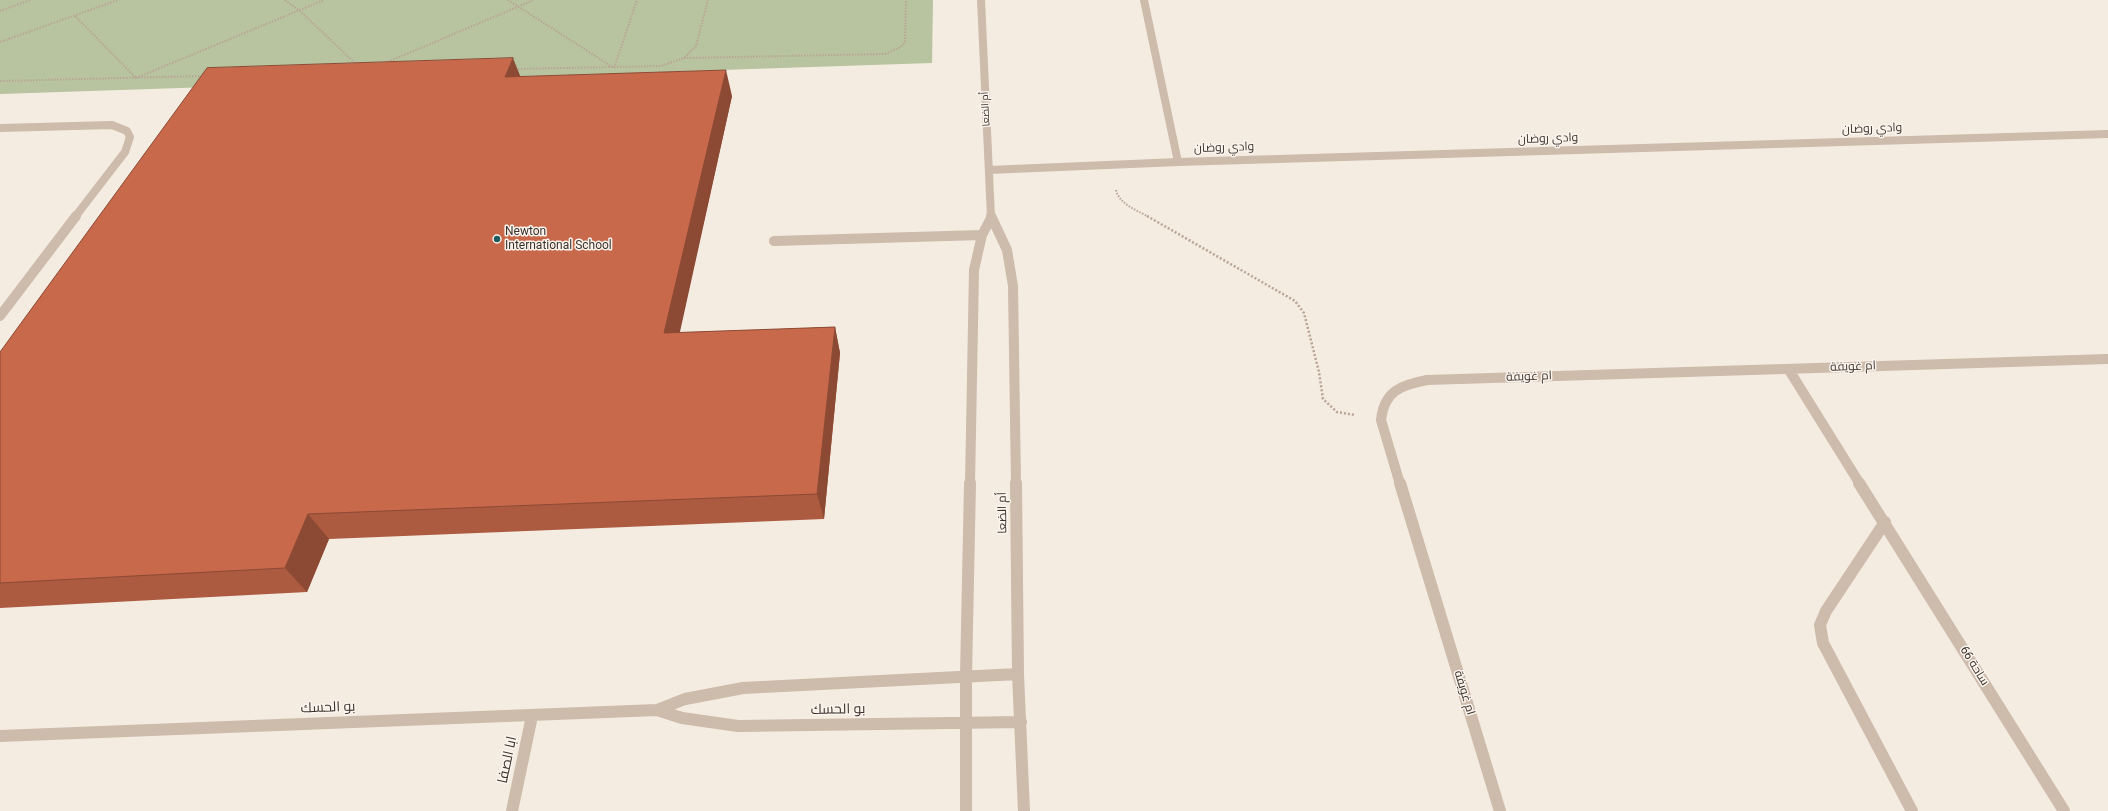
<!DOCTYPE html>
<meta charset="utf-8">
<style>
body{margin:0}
canvas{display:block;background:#f4ebe1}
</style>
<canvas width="2108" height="811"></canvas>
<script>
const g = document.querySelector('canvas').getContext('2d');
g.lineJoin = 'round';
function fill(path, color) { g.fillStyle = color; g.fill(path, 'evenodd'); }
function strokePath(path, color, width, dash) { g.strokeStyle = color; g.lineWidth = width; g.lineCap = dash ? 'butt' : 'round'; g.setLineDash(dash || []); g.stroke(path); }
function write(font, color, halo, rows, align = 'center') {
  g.font = font + ' Roboto,Cairo,sans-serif'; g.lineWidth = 3; g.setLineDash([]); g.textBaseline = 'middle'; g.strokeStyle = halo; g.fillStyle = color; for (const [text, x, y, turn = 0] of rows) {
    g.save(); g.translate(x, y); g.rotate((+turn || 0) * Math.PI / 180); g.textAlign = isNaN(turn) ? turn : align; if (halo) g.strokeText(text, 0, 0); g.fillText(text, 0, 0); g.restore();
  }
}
const green = new Path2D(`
 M0 0H933L932 63 0 94Z`);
const pathFar1 = new Path2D(`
 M285 0 300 11 357 65
 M508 0 614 68 637 0
 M0 11 30 0
 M75 16 136 78 324 0
 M0 42 118 0
 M684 58 885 54 901 47 905 42 906 0
 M385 63 534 0
 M515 69 661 66 684 58 696 46 708 0
 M0 81 204 76
 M1116 190C1119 204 1138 211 1149 217`);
const path = new Path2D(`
 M1147 216 1295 301 1304 313 1319 372 1323 399 1337 412 1355 415`);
const minorFar2 = new Path2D(`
 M981 0 991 217
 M1144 0 1178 162
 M0 128 112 125 127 131 130 137 125 152 75 217
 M989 170 1178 162 2108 134`);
const minorFar1 = new Path2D(`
 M991 216 1007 250 1013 286 1016 484
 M774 241 982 235
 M0 316 76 216
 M1789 370 1860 484
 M970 484 974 270 982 235 991 218
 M1400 484 1381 420C1384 391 1401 385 1427 380L2108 359`);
const minor = new Path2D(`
 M1016 483 1018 674 1024 811
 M1400 483 1500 811
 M1859 483 2064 811
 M1885 522 1826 611 1820 625 1823 643 1912 811
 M657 710 682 718 738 726 1021 722
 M0 736 657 710 685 699 743 688 1018 674
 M512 811 532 716
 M966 811V676L970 483`);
const wall = new Path2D(`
 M520 76 732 96 679 333 835 327 840 353 824 519 329 539 307 592 0 608V352Z`);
const shadedWall = new Path2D(`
 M513 58 523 83 505 77Z
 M726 70 732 96 674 359 664 333Z
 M835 327 840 353 824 519 817 494Z
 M308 514 329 539 307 592 285 568Z`);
const building = new Path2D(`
 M513 58 505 77 726 70 664 333 835 327 817 494 308 514 285 568 0 583V352L207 68Z`);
const markers = [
 [497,239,4,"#1f5a5e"]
];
const farStreetnames = [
 ["أم الضعا",986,109,-93]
];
const streetNames = [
 ["وادي روضان",1872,129,-2],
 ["وادي روضان",1548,139,-2],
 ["وادي روضان",1224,148,-2],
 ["ام غويفة",1853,367,-2],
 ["ام غويفة",1529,377,-2],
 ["أم الضعا",1003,513,-91],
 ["ساحة 66",1974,666,58],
 ["ام غويفة",1464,693,73]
];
const poiNames = [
 ["Newton",505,232],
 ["International School",505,246]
];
const nearStreetnames = [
 ["بو الحسك",328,708,-2],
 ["بو الحسك",838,710,-1],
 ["ابا الصفا",508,760,-78]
];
fill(green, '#b8c4a0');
strokePath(pathFar1, '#b9a596', 2, [1.5, 1.5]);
strokePath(path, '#b9a596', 2.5, [2, 2]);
strokePath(minorFar2, '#cdbbac', 8);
strokePath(minorFar1, '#cdbbac', 10);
strokePath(minor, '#cdbbac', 12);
fill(wall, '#ac5a40');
fill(shadedWall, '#8c4a34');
fill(building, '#c8694b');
strokePath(building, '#8c4a34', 1);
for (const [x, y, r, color] of markers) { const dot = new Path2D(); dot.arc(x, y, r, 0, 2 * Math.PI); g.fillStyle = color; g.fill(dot); strokePath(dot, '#fbf5ee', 1.5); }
write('10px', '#3b302b', '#fbf5ee', farStreetnames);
write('12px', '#3b302b', '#fbf5ee', streetNames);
write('12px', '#3b302b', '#fbf5ee', poiNames, 'left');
write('14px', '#3b302b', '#fbf5ee', nearStreetnames);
</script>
